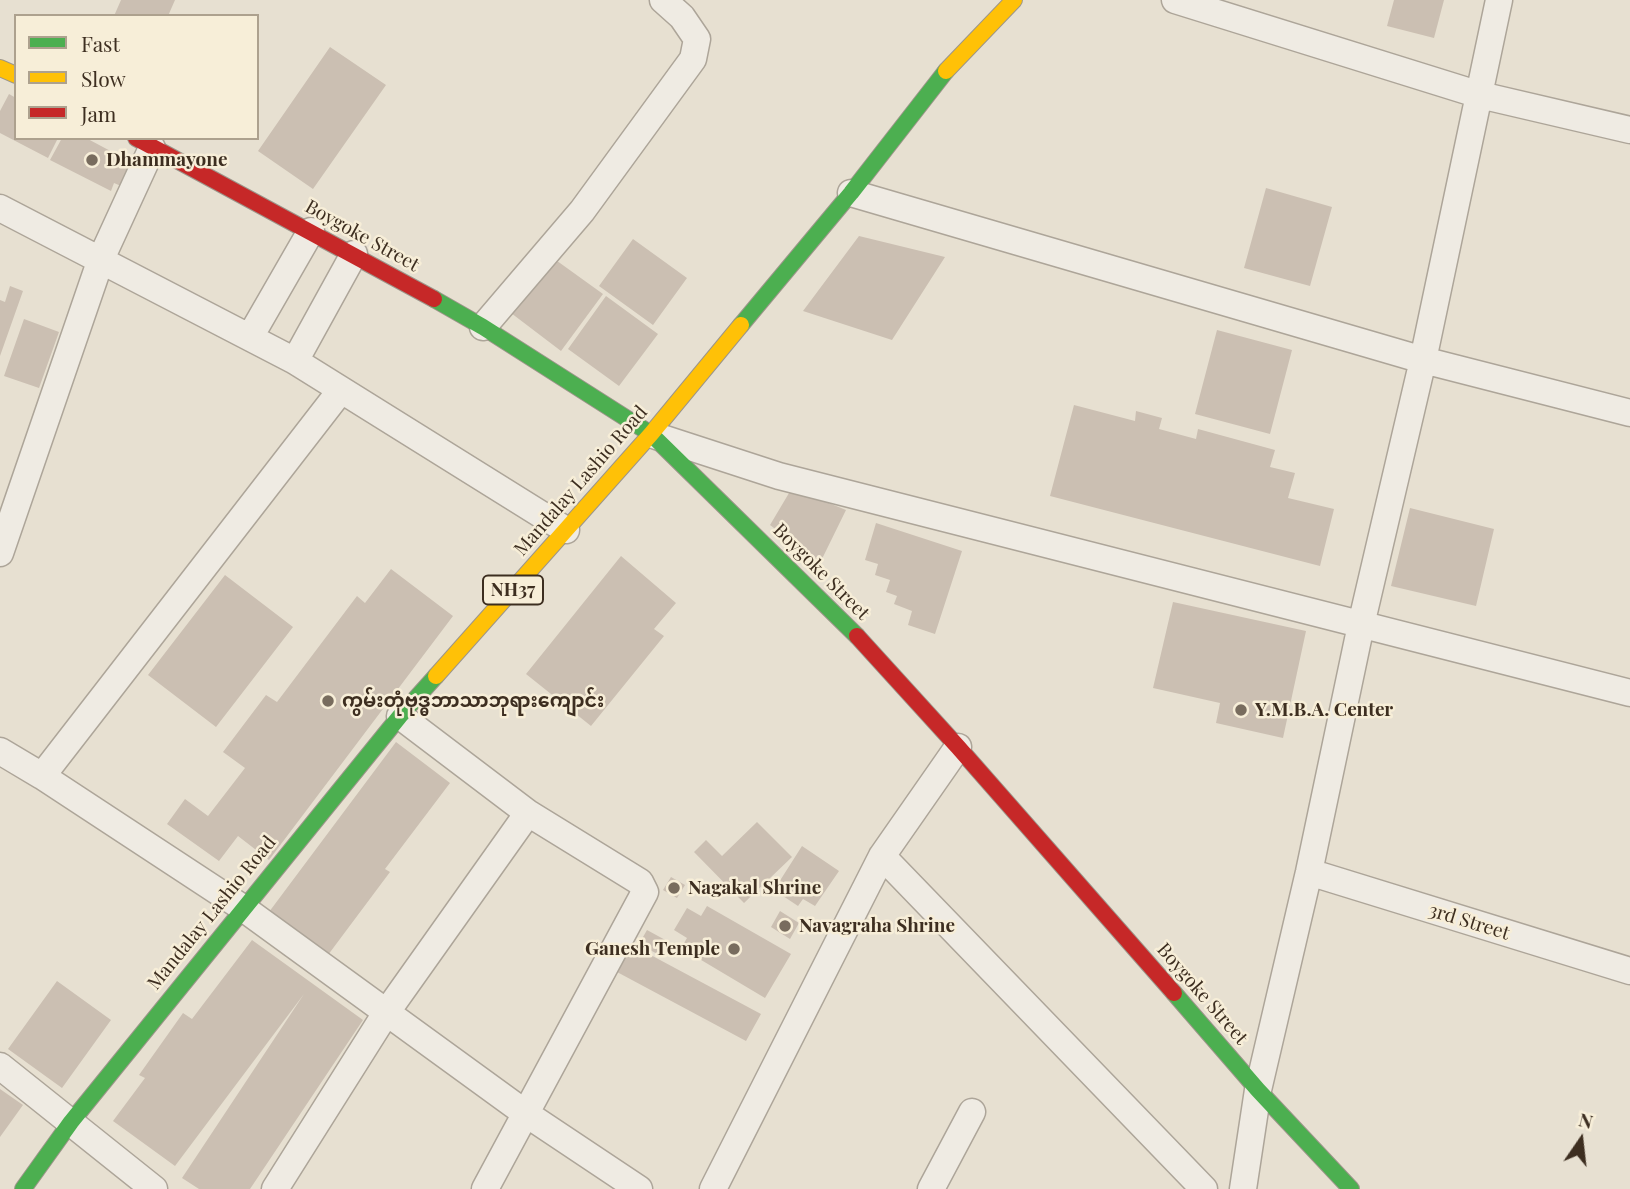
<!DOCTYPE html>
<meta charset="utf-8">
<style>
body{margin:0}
#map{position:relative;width:1630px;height:1189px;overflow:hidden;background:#e7e0d1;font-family:"Playfair Display",serif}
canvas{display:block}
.legend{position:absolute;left:14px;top:14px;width:245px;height:126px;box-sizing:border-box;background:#f7eed8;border:2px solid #ada18e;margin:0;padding:9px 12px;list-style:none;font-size:21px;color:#3d2e20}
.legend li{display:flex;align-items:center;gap:14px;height:35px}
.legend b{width:35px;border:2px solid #ada18e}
.north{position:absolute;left:1546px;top:1105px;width:70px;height:70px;-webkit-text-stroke:5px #f7eed8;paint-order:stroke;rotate:14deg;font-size:19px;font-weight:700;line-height:28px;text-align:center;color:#3d2e20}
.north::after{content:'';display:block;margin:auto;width:24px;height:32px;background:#3d2e20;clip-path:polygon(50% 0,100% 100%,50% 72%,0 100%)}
</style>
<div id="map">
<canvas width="1630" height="1189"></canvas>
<ul class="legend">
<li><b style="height:9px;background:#4caf50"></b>Fast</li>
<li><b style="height:9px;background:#ffc107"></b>Slow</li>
<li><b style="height:9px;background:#c62828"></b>Jam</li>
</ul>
<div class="north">N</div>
</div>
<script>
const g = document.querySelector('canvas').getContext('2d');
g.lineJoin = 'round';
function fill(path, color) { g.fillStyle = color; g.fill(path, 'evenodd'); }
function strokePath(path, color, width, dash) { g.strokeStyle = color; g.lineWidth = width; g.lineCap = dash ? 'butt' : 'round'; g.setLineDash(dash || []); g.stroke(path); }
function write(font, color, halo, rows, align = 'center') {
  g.font = font + ' "Playfair Display","Noto Sans Myanmar",serif'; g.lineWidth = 5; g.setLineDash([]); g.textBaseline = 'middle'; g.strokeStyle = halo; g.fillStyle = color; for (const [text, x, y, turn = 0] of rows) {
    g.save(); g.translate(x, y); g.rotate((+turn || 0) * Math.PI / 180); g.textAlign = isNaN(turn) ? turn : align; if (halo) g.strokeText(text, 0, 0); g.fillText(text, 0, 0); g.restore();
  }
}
const building = new Path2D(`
 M121 0H175L168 16H114Z
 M1394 0H1444L1434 38 1387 26Z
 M330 47 386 85 313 189 258 151Z
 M9 94 16 98V138H58L48 158 0 133V111Z
 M62 138H86L133 163 121 186 114 183 111 191 50 160Z
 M1266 188 1332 207 1310 286 1244 268Z
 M859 236 945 257 892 340 803 311Z
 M633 239 687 278 653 325 599 286Z
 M553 258 603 294 561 351 511 313Z
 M10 286 23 291 0 356V300L5 302Z
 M606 296 658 334 619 386 568 349Z
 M24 319 59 332 39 388 4 376Z
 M1217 330 1292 350 1270 434 1195 414Z
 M1074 405 1135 421 1136 411 1162 418 1159 429 1196 439 1198 429 1275 450 1270 467 1295 473 1288 498 1334 509 1320 566 1050 496Z
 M792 488 846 510 820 563 770 525Z
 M1410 508 1494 529 1476 606 1391 586Z
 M876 523 962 551 935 634 908 625 912 611 894 604 897 596 886 592 890 580 875 575 878 564 865 560Z
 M621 556 676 603 654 629 664 636 591 726 526 674Z
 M391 569 453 616 269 860 238 836 219 861 167 824 185 799 208 816 245 768 223 752 266 695 277 702 357 596 365 603Z
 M225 575 293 627 216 727 148 675Z
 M1173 602 1306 631 1283 738 1216 723 1220 703 1153 688Z
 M396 742 450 783 385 869 390 872 325 959 266 916Z
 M757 822 792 857 744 903 694 852 706 840 722 856Z
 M802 846 839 871 815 906 803 899 798 906 774 890Z
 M671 877 685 885 677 898 663 890Z
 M707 906 791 954 765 998 681 948 687 938 674 930 687 908 701 916Z
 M780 911 799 923 790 939 771 927Z
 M647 930 669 942 661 956 639 944Z
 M252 940 363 1020 250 1189H199L182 1178 304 994 175 1166 113 1121 145 1078 139 1075 183 1013 192 1019Z
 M632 945 761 1014 746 1041 617 972Z
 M57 981 111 1020 62 1088 8 1049Z
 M0 1089 23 1105 0 1137Z`);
const street = new Path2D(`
 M1175 0 1480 95 1630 130
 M851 193 1423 360 1630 413
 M0 208 295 361 566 530
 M483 327 582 211 693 59 697 39 682 17 663 0
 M250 337 311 231
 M295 361 354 254
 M656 436 779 476 1630 693
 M0 553 101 259 152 148
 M400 716 528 813 640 882 645 892 485 1189
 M0 751 42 776 243 908 525 1113 639 1189
 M42 776 341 390
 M882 856 1204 1189
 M1309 872 1630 971
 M0 1066 154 1189
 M275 1189 386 1013 528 813
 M713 1189 882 856 958 747
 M931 1189 972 1112
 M1243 1189 1258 1090 1309 872 1361 625 1423 360 1499 0`);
const fast = new Path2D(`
 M434 299 483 327 651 434 857 636
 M741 325 851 193 946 71
 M1174 993 1258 1090 1351 1189
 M23 1189 71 1122 400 716 436 676`);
const slow = new Path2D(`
 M0 68 16 75
 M946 71 1014 0
 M436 676 651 434 741 325`);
const jam = new Path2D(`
 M136 138 434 299
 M857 636 958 747 1174 993`);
const markers = [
 [92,160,7,"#786c5e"],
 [328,701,7,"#786c5e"],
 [1241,710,7,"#786c5e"],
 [674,888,7,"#786c5e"],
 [785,926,7,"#786c5e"],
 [734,949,7,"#786c5e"]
];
const shields = [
 [513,590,60]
];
const shieldNames = [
 ["NH37",513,590]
];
const poiNames = [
 ["Dhammayone",106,160],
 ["ကွမ်းတုံဗုဒ္ဓဘာသာဘုရားကျောင်း",342,701],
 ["Y.M.B.A. Center",1255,710],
 ["Nagakal Shrine",688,888],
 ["Navagraha Shrine",799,926],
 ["Ganesh Temple",720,949,"right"]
];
const streetNames = [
 ["Boygoke Street",362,236,29],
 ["Mandalay Lashio Road",581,481,-49],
 ["Boygoke Street",821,572,45],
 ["Mandalay Lashio Road",212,913,-51],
 ["3rd Street",1469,922,17],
 ["Boygoke Street",1202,994,49]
];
fill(building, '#cbbfb2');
strokePath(street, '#ada599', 29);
strokePath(fast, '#9c958a', 18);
strokePath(slow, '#9c958a', 18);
strokePath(jam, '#9c958a', 18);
strokePath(street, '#efebe3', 26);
strokePath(fast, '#4caf50', 16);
strokePath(slow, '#ffc107', 16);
strokePath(jam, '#c62828', 16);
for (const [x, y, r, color] of markers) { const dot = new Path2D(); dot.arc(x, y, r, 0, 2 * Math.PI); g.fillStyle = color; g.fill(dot); strokePath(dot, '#f7eed8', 2.5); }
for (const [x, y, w] of shields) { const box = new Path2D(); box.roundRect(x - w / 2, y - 14.5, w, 29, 5); g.fillStyle = '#f7eed8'; g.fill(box); strokePath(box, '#3d2e20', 2); }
write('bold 18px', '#3d2e20', null, shieldNames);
write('bold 19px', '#3d2e20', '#f7eed8', poiNames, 'left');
write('19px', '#3d2e20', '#f7eed8', streetNames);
</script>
